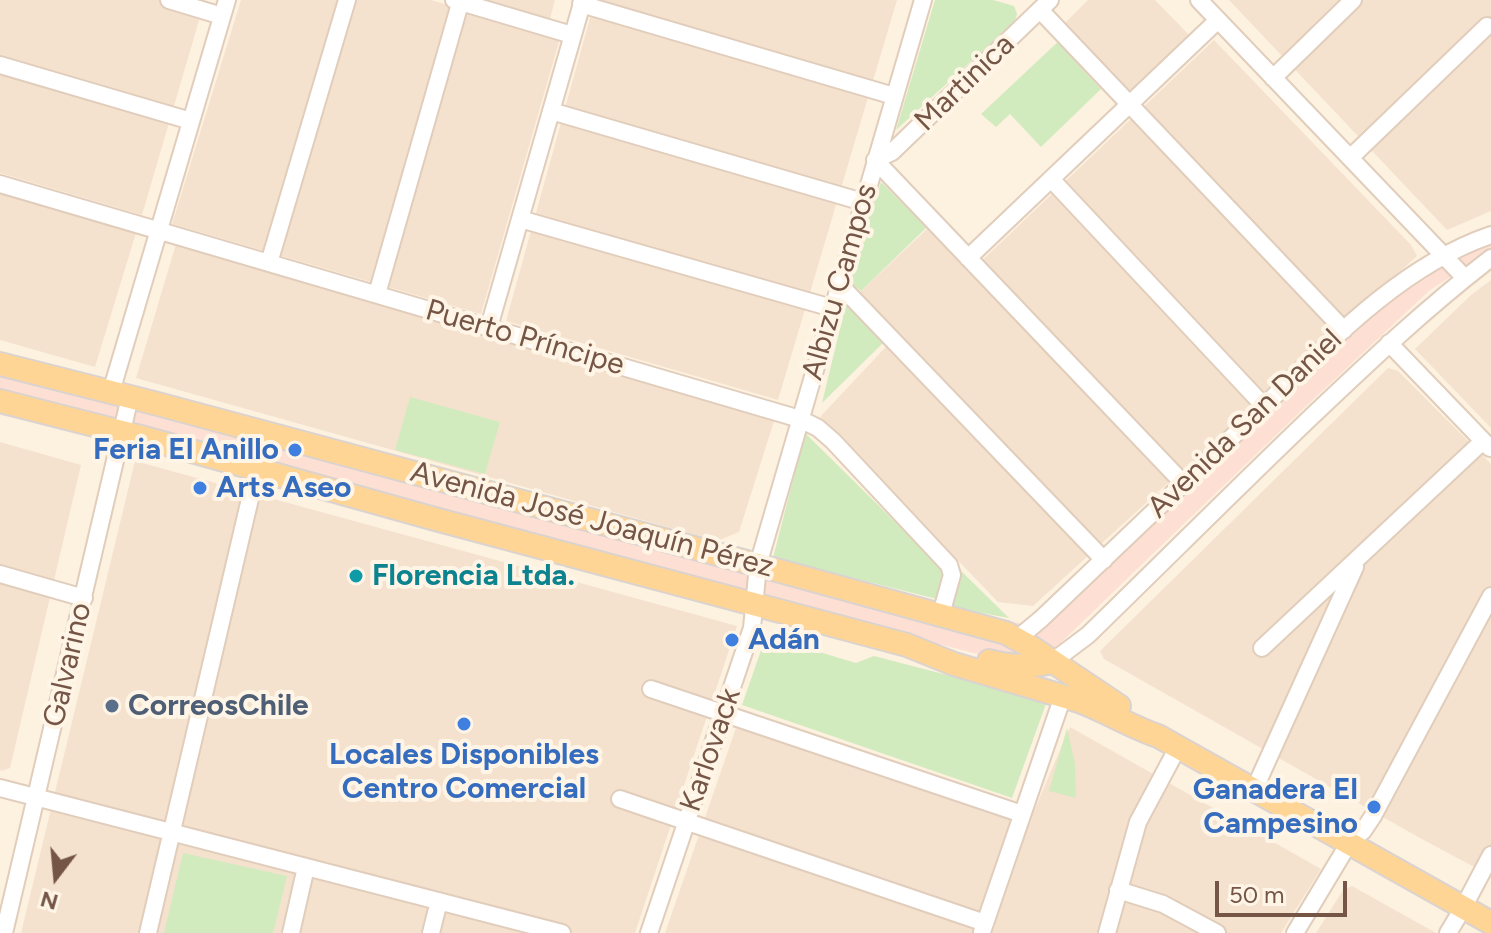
<!DOCTYPE html>
<meta charset="utf-8">
<style>
body{margin:0}
#map{position:relative;width:1491px;height:933px;overflow:hidden;background:#fdf1e0;font-family:Figtree,sans-serif}
canvas{display:block}
.north{position:absolute;left:16px;top:837px;width:80px;height:80px;-webkit-text-stroke:6px #fff5e7;paint-order:stroke;rotate:196deg;font-size:22px;font-weight:700;line-height:32px;text-align:center;color:#755646}
.north::after{content:'';display:block;margin:auto;width:28px;height:36px;background:#755646;clip-path:polygon(50% 0,100% 100%,50% 72%,0 100%)}
.scale{position:absolute;left:1215px;top:881px;width:132px;height:36px;box-sizing:border-box;border:4px solid #755646;border-top:0;padding-left:10px;font-size:24px;line-height:28px;white-space:nowrap;color:#755646;-webkit-text-stroke:6px #fff5e7;paint-order:stroke}
</style>
<div id="map">
<canvas width="1491" height="933"></canvas>
<div class="north">N</div>
<div class="scale">50 m</div>
</div>
<script>
const g = document.querySelector('canvas').getContext('2d');
g.lineJoin = 'round';
function fill(path, color) { g.fillStyle = color; g.fill(path, 'evenodd'); }
function strokePath(path, color, width, dash) { g.strokeStyle = color; g.lineWidth = width; g.lineCap = dash ? 'butt' : 'round'; g.setLineDash(dash || []); g.stroke(path); }
function write(font, color, halo, rows, align = 'center') {
  g.font = font + ' Figtree,sans-serif'; g.lineWidth = 8; g.setLineDash([]); g.textBaseline = 'middle'; g.strokeStyle = halo; g.fillStyle = color; for (const [text, x, y, turn = 0] of rows) {
    g.save(); g.translate(x, y); g.rotate((+turn || 0) * Math.PI / 180); g.textAlign = isNaN(turn) ? turn : align; if (halo) g.strokeText(text, 0, 0); g.fillText(text, 0, 0); g.restore();
  }
}
const residential = new Path2D(`
 M0 0H205L142 215 0 173Z
 M241 0H431L560 38 481 314 172 224Z
 M489 0H555L550 19Z
 M595 0H897L778 400 506 321Z
 M1088 0H1155L1191 37 1131 94 1064 24Z
 M1229 0H1491V211L1447 230Z
 M1214 40 1411 245 1417 256 1033 606 998 602 820 417 898 334 859 293 927 229 972 270Z
 M0 193 136 233 95 367 0 340Z
 M176 244 775 418 739 532 717 541 136 378Z
 M1491 280V428L1415 349 1471 295Z
 M1388 368 1398 371 1491 464V876L1420 838 1104 659 1100 651Z
 M0 442 81 465 10 768 1 771 0 770Z
 M135 461 737 626 635 933H21Z
 M737 725 1030 820 1070 727 1321 869 1281 933H665Z
 M1352 886 1436 933H1316L1343 890Z`);
const commercial = new Path2D(`
 M1491 225V251L1430 290 1304 408 1048 655 1005 661 690 580 0 391V356L862 587 1023 624 1199 459 1347 315 1412 267Z`);
const green = new Path2D(`
 M935 0H993L1014 6 1017 14 1015 21 896 130Z
 M1061 39 1073 52 1070 56 1101 89 1041 147 1010 114 996 127 981 114Z
 M881 182 927 227 861 291 850 283Z
 M846 304 885 341 822 403Z
 M410 397 500 422 485 474 395 450Z
 M805 433 945 571 937 599 773 558Z
 M960 570 1009 618 950 607Z
 M766 636 856 663 874 656 1047 701 1012 798 742 705Z
 M1067 728 1075 764 1076 798 1049 791Z
 M183 853 287 876 273 933H164Z`);
const minor = new Path2D(`
 M169 0 222 16
 M454 0 572 35
 M1199 0 1465 278
 M581 4 894 96
 M1040 10 1344 330
 M0 65 191 121
 M1273 78 1353 0
 M551 111 863 202
 M1350 158 1487 26
 M875 160 1183 483
 M875 160 892 152 1050 0
 M1051 179 1264 406
 M0 184 800 419 818 428 833 441 949 565 952 575 941 614
 M520 219 832 308
 M968 258 1218 20
 M269 263 347 0
 M839 284 1104 560
 M377 294 461 0
 M489 327 583 0
 M1389 343 1490 448
 M111 392 227 0
 M0 574 84 598
 M1017 639 1041 619C1112 552 1182 485 1252 418 1322 350 1397 267 1491 235
 M1262 648 1483 441
 M1052 662 1088 635C1162 563 1235 490 1309 419 1368 363 1426 308 1491 258
 M651 689 1022 814
 M0 788 562 933
 M1254 790 1355 567
 M620 799 985 923
 M1118 890 1163 904 1217 933
 M982 932 1063 696
 M4 933 130 397
 M148 933 257 469 267 433
 M291 933 306 867
 M431 933 439 901
 M649 933 752 628 758 565 923 0
 M1107 933 1138 822 1178 747
 M1295 933 1349 843 1363 831 1373 816 1491 596
 M1448 933 1463 908 1491 855`);
const major = new Path2D(`
 M0 364 154 403 758 565 995 630 1006 633 1031 647 1119 706
 M0 401 145 438 435 519 907 645 954 664 1079 701C1106 711 1131 727 1158 736L1491 923
 M989 661C1011 667 1029 667 1052 662`);
const markers = [
 [295,450,8,"#3f7fe0"],
 [200,488,8,"#3f7fe0"],
 [356,576,8,"#0f9aa8"],
 [732,640,8,"#3f7fe0"],
 [112,706,8,"#5c6f8a"],
 [464,724,8,"#3f7fe0"],
 [1374,807,8,"#3f7fe0"]
];
const streetNames = [
 ["Martinica",965,83,-44],
 ["Albizu Campos",840,282,-74],
 ["Puerto Príncipe",525,338,16],
 ["Avenida San Daniel",1245,424,-44],
 ["Avenida José Joaquín Pérez",592,520,15],
 ["Galvarino",68,665,-77],
 ["Karlovack",711,750,-71]
];
const shopNames = [
 ["Feria El Anillo",279,450],
 ["Arts Aseo",216,488,"left"],
 ["Adán",748,640,"left"],
 ["Locales Disponibles",464,755,"center"],
 ["Centro Comercial",464,789,"center"],
 ["Ganadera El",1358,790],
 ["Campesino",1358,824]
];
const cultureNames = [
 ["Florencia Ltda.",372,576]
];
const serviceNames = [
 ["CorreosChile",128,706]
];
fill(residential, '#f5e2ce');
fill(commercial, '#fedfd3');
fill(green, '#d1ebbe');
strokePath(minor, '#e1cdbb', 20);
strokePath(major, '#dbd3cf', 26);
strokePath(minor, '#fff', 16);
strokePath(major, '#ffd595', 22);
for (const [x, y, r, color] of markers) { const dot = new Path2D(); dot.arc(x, y, r, 0, 2 * Math.PI); g.fillStyle = color; g.fill(dot); strokePath(dot, '#fff5e7', 3); }
write('30px', '#755646', '#fff5e7', streetNames);
write('bold 30px', '#366cbe', '#fff5e7', shopNames, 'right');
write('bold 30px', '#0d838f', '#fff5e7', cultureNames, 'left');
write('bold 30px', '#4e5e75', '#fff5e7', serviceNames, 'left');
</script>
